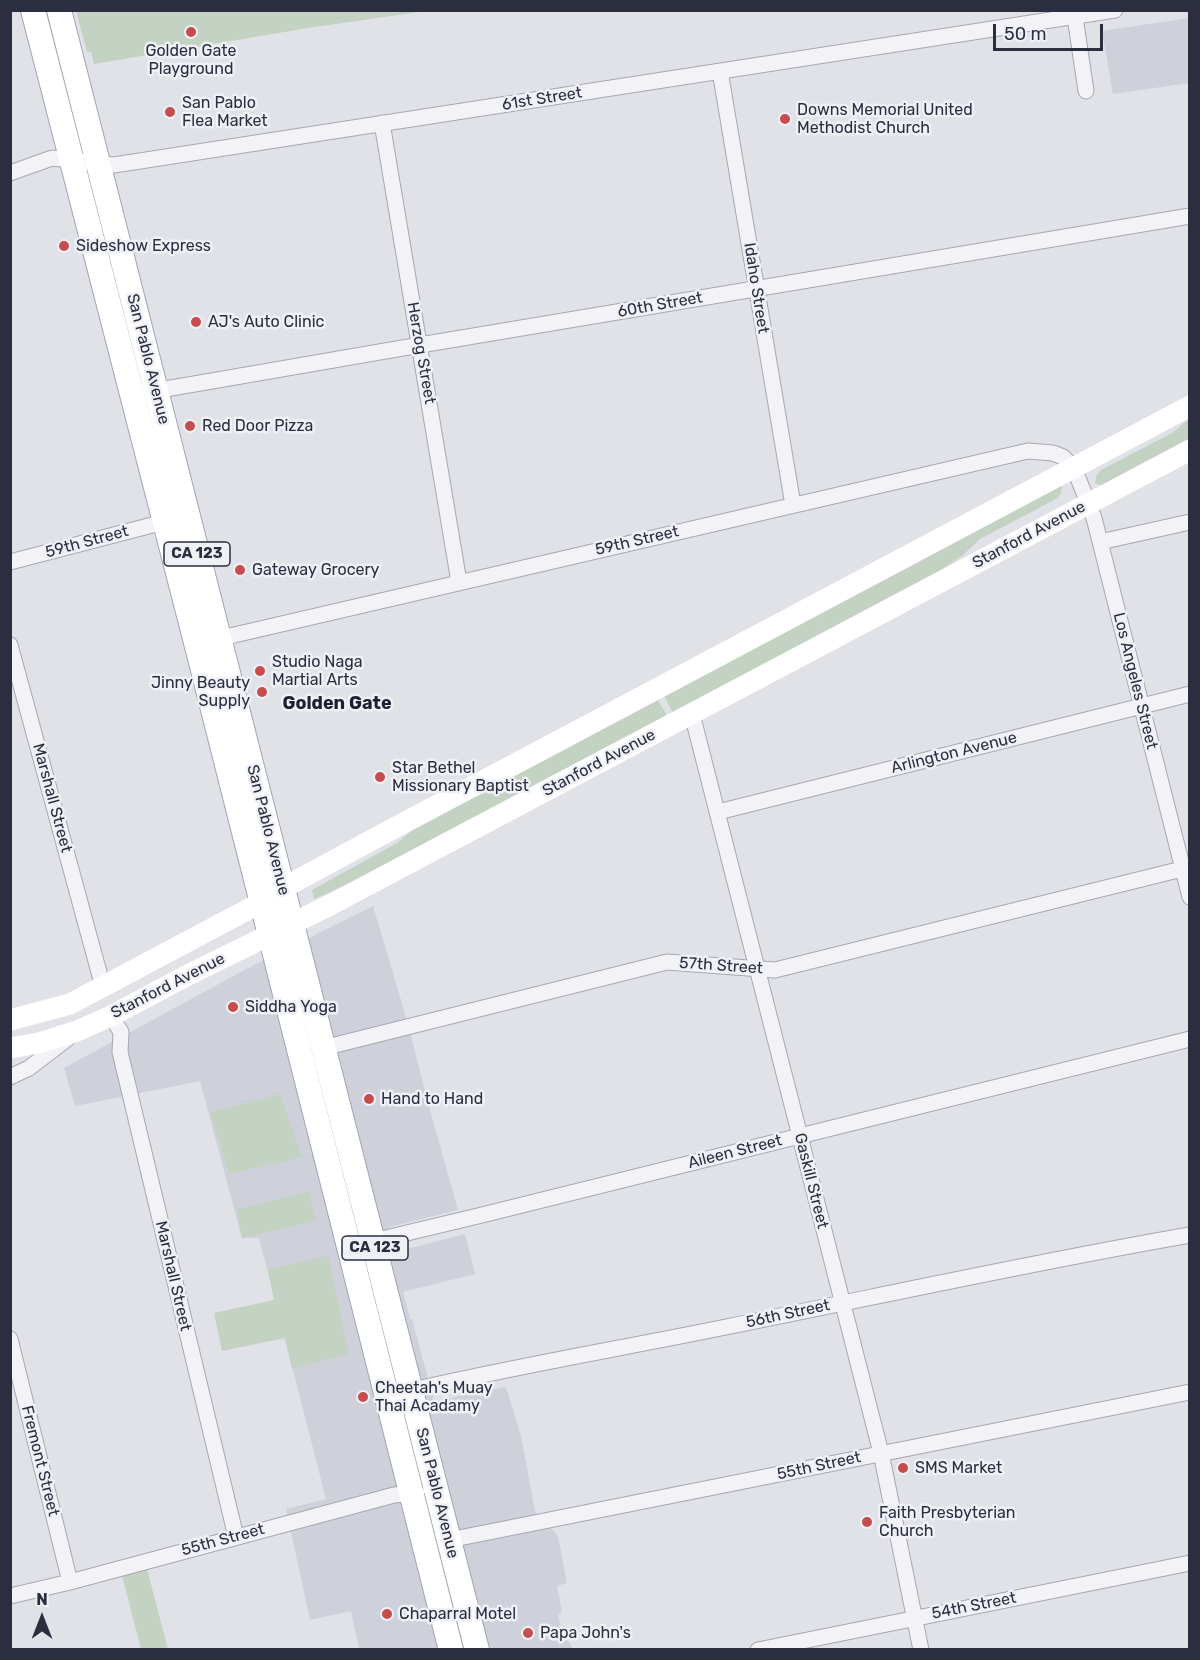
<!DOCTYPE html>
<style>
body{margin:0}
#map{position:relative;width:1200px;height:1660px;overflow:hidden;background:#e0e2e8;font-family:Rubik,sans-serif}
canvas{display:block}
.frame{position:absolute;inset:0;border:12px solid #2a2e3f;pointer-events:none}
.north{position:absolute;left:12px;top:1588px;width:60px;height:60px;-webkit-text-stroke:4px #f0f1f6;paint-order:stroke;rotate:0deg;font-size:16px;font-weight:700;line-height:24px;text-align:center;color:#2a2e3f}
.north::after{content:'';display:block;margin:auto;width:21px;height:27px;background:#2a2e3f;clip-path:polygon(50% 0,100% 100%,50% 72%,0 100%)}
.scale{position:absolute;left:993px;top:24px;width:110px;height:27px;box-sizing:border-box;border:3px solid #2a2e3f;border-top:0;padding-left:8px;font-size:18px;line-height:21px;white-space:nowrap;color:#2a2e3f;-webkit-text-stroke:4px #f0f1f6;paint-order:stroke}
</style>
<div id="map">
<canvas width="1200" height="1660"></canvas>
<div class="frame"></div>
<div class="north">N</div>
<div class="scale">50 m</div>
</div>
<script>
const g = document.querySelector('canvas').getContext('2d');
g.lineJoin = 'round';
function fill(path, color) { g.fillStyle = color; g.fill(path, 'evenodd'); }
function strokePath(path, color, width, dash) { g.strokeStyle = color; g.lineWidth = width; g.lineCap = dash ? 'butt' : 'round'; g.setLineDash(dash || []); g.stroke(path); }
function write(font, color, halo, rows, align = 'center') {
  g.font = font + ' Rubik,sans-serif'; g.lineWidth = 5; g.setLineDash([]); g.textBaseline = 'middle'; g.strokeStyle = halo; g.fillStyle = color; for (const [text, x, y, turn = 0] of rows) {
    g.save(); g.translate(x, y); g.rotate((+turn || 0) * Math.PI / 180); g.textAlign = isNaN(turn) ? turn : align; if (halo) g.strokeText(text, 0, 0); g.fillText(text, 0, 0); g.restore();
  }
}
const built = new Path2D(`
 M1189 18V83L1113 94 1102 31Z
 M373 906 406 1017 430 1110 458 1210 389 1227 396 1252 465 1234 475 1274 403 1292 410 1319H412L434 1401 506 1387 521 1436 535 1511 558 1536 567 1583 557 1586 562 1612 558 1614 561 1629 573 1649H359L351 1611 310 1620 286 1509 326 1499 259 1238H242L200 1081 75 1106 64 1068 250 967Z`);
const green = new Path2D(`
 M76 11V10L426 11 308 28 94 64 91 52H87Z
 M1189 419V439L1102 486 1095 483 1096 476 1101 470 1172 433Z
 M1060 484 1062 486 1061 494 1056 499 980 539 962 556 935 574 673 713 662 692Z
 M656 696 667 716 368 875 314 899 312 890 397 843 423 821Z
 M280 1094 302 1157 229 1174 210 1112Z
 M309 1191 316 1221 242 1238 237 1209Z
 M328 1256 349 1354 292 1369 285 1338 222 1351 214 1313 274 1300 268 1269Z
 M147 1569 168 1649H141L122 1576Z`);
const street = new Path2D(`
 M1074 10 1086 91
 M720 71 793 505
 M382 123 459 582
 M10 173 52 158 114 165 1115 10
 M148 392 420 345 1190 216
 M1100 542 1190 522
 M10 562 164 522
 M212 642 234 635 329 613 1028 451 1053 453 1063 457 1074 468 1094 518 1190 897
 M10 645 103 987
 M692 714 881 1453 921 1650
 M718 812 1190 694
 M111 1016 121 1032 120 1052 236 1537
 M323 1048 667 962 775 970 1190 867
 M10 1077 29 1068 67 1039
 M365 1243 482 1215 1190 1039
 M10 1339 70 1582
 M387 1396C499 1369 613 1350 726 1327 880 1296 1034 1262 1190 1235
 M449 1540 1190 1392
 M10 1596 70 1582 394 1495 417 1493
 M758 1650 1190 1563`);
const secondary = new Path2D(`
 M10 1020 70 1004 262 902 283 888 383 834 1190 406
 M10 1048 39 1043 77 1031 111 1016 186 976 330 905 1190 450`);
const primary = new Path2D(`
 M33 10 201 662 451 1650
 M59 10 477 1650`);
const markers = [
 [191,32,6,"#c64c4d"],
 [170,112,6,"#c64c4d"],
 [785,119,6,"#c64c4d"],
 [64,246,6,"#c64c4d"],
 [196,322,6,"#c64c4d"],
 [190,426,6,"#c64c4d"],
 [240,570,6,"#c64c4d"],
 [260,671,6,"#c64c4d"],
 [262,692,6,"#c64c4d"],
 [380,777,6,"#c64c4d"],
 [233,1007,6,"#c64c4d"],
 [369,1099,6,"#c64c4d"],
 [363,1397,6,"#c64c4d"],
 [903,1468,6,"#c64c4d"],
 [867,1522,6,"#c64c4d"],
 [387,1614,6,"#c64c4d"],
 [528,1633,6,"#c64c4d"]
];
const shields = [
 [197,554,66],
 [375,1248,66]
];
const shieldNames = [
 ["CA 123",197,554],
 ["CA 123",375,1248]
];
const poiNames = [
 ["Golden Gate",191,51,"center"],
 ["Playground",191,69,"center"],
 ["San Pablo",182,103],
 ["Flea Market",182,121],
 ["Downs Memorial United",797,110],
 ["Methodist Church",797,128],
 ["Sideshow Express",76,246],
 ["AJ's Auto Clinic",208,322],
 ["Red Door Pizza",202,426],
 ["Gateway Grocery",252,570],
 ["Studio Naga",272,662],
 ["Martial Arts",272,680],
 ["Jinny Beauty",250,683,"right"],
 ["Supply",250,701,"right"],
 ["Star Bethel",392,768],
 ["Missionary Baptist",392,786],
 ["Siddha Yoga",245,1007],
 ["Hand to Hand",381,1099],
 ["Cheetah's Muay",375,1388],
 ["Thai Acadamy",375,1406],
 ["SMS Market",915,1468],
 ["Faith Presbyterian",879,1513],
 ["Church",879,1531],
 ["Chaparral Motel",399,1614],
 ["Papa John's",540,1633]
];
const streetNames = [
 ["61st Street",542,99,-9],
 ["Idaho Street",756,288,81],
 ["60th Street",660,305,-10],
 ["Herzog Street",421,353,80],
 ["San Pablo Avenue",148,359,76],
 ["Stanford Avenue",1029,535,-28],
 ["59th Street",637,541,-13],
 ["59th Street",87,542,-15],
 ["Los Angeles Street",1135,681,76],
 ["Arlington Avenue",954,753,-14],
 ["Stanford Avenue",599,763,-28],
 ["Marshall Street",52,798,75],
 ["San Pablo Avenue",268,830,76],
 ["57th Street",721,966,4],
 ["Stanford Avenue",168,986,-27],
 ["Aileen Street",735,1152,-14],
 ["Gaskill Street",811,1181,76],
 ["Marshall Street",173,1276,77],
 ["56th Street",788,1314,-12],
 ["Fremont Street",40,1461,76],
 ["55th Street",819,1466,-12],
 ["San Pablo Avenue",437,1493,76],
 ["55th Street",223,1540,-15],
 ["54th Street",974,1606,-11]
];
const neighbourhoodNames = [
 ["Golden Gate",337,704]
];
fill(built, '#ced1da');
fill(green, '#c3d2c2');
strokePath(street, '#a6a8b2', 17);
strokePath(primary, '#a0a5b3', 26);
strokePath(street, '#f3f3f7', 15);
strokePath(secondary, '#fff', 21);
strokePath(primary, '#fff', 24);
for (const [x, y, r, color] of markers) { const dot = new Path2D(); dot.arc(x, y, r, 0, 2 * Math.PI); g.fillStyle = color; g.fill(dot); strokePath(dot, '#f0f1f6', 2); }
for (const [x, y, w] of shields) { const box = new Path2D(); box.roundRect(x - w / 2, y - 12, w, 24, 4.5); g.fillStyle = '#f0f1f6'; g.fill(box); strokePath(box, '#2a2e3f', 1.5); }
write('bold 15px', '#2a2e3f', null, shieldNames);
write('16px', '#2a2e3f', '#f0f1f6', poiNames, 'left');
write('16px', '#2a2e3f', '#f0f1f6', streetNames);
write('bold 18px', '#1c2030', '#f0f1f6', neighbourhoodNames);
</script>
